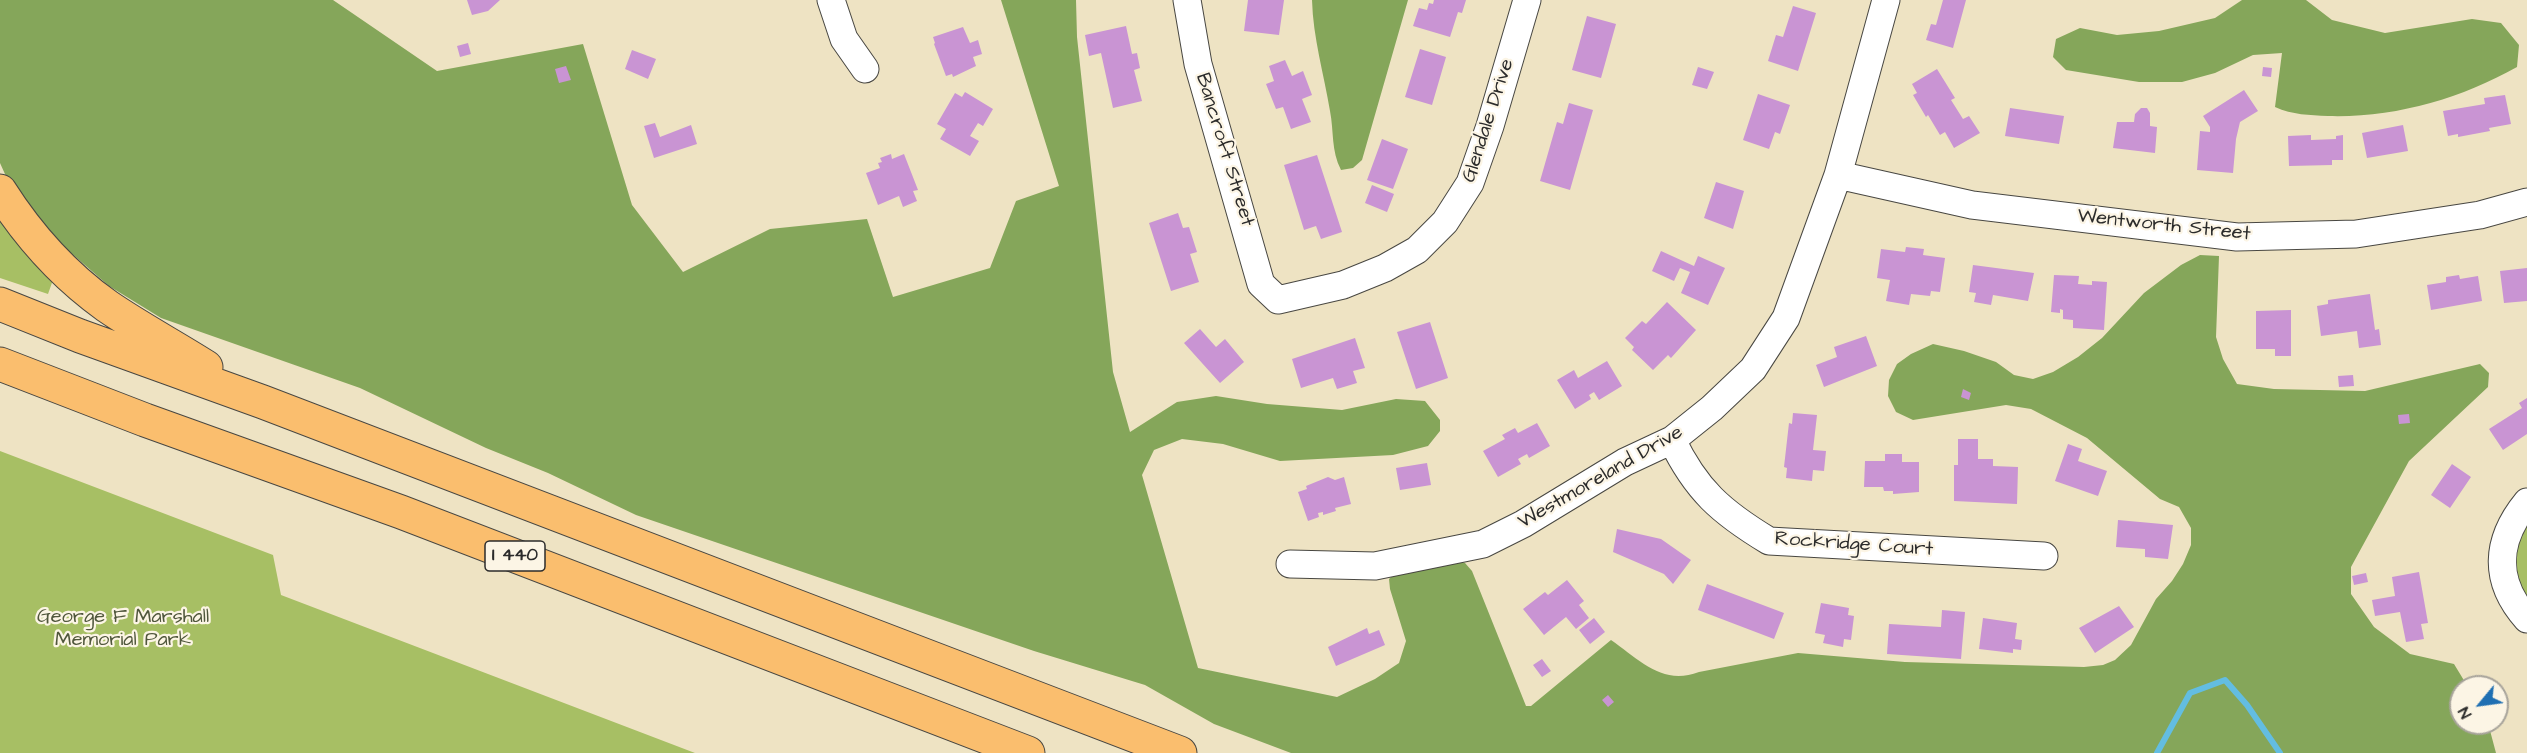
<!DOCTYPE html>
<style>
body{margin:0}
#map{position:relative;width:2527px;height:753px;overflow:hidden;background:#eee3c3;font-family:"Architects Daughter",sans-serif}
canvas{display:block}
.north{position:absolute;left:2449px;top:675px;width:60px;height:60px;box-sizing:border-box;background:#fcf5e5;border:2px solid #a8a49b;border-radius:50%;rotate:241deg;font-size:16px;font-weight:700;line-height:24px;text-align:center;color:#2b2b2b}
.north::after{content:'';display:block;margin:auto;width:21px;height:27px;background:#1f6fb2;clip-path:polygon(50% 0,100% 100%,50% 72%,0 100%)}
</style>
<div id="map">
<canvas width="2527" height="753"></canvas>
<div class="north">N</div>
</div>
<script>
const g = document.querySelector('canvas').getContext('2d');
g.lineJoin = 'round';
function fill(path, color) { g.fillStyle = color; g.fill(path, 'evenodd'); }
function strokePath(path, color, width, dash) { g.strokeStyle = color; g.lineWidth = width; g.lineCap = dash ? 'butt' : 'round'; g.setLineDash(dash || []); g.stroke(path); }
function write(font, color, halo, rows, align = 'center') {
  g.font = font + ' "Architects Daughter",sans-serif'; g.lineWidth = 4.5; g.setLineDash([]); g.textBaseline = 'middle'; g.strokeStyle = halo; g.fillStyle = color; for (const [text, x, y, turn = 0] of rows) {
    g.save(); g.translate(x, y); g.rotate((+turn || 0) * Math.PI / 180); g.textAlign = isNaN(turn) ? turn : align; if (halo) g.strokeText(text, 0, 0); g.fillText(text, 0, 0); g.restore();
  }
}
const green = new Path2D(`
 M0 210 54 277 48 294 0 278Z
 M0 451 273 555 281 595 695 753H0Z
 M2527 518V604C2513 565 2508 557 2527 518Z`);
const forest = new Path2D(`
 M0 0H333L437 71 583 44 632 205 683 272 770 229 867 219 893 297 990 268 1016 201 1059 186 1001 0H1076L1077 37 1113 372 1130 432 1177 402 1216 396 1267 404 1342 410 1396 399 1425 401 1440 420V431L1428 446 1393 455 1280 461 1223 444 1182 439 1154 450 1142 475 1198 668 1337 697 1375 679 1399 663 1406 641 1390 589 1389 579 1394 574 1457 561 1465 563 1472 571 1526 706H1531L1611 640C1640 660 1662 686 1699 672L1798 653 1905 662 2084 667 2103 665 2115 660 2131 645 2156 599 2172 581 2183 564 2191 545V528L2179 507 2160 499 2087 438 2031 409 2006 405 1913 420 1896 412 1888 396 1889 380 1897 364 1911 354 1933 344 1964 351 1996 362 2014 375 2033 379 2053 372 2078 357 2102 338 2144 293 2181 265 2200 255 2219 256 2216 337 2223 359 2237 384 2274 389 2365 391 2480 364 2489 373 2488 387 2409 461 2351 567V594L2374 627 2410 654 2454 664 2468 687H2461V723H2488L2496 753H1291L1214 724 1145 685 1034 651 636 515 548 473 486 448 360 388 161 318 109 286 55 239 9 183 0 163Z
 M1312 0H1408L1362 160 1353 168 1341 170C1331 151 1334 131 1330 111 1324 74 1313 38 1312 0Z
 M2242 0H2306L2332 20 2385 33 2472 19 2501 23 2519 45 2517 67C2460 99 2394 118 2328 116 2309 115 2293 115 2275 107L2282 53 2253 55 2215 73 2182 82H2139L2066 70 2053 57 2056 39 2080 28 2117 35 2159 31 2215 18Z`);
const stream = new Path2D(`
 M2157 753 2190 693 2225 680 2247 705 2280 753`);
const building = new Path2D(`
 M467 0H500L488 11 472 15Z
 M1248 0H1284L1279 35 1244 31Z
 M1434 0H1466L1462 13 1458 12 1450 37 1413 26 1419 8 1427 10 1429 3 1433 4Z
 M1943 0H1966L1953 48 1926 40 1931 24 1936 25Z
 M1793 6 1816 13 1798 71 1768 61 1776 35 1783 37Z
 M1587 16 1616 24 1601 78 1572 70Z
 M1126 26 1132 54 1137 53 1140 68 1134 70 1142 101 1113 108 1101 53 1089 56 1085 35Z
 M963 27 970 43 978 40 982 54 973 57 976 66 953 77 952 74 946 76 934 44 935 43 933 37Z
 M468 43 471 54 460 57 457 46Z
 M1420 49 1446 57 1432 105 1405 97Z
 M632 50 656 59 648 79 625 69Z
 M1285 60 1292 76 1303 71 1312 95 1302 99 1311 122 1291 129 1283 107 1276 109 1266 84 1274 81 1269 66Z
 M566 66 571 80 559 83 555 69Z
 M1698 67 1714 72 1707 89 1692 85Z
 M2263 67 2272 68 2271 77 2262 76Z
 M1937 69 1955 98 1951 100 1963 119 1969 116 1980 133 1954 148 1945 132 1940 135 1928 115 1926 117 1913 95 1917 93 1912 84Z
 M2244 90 2258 111 2240 122 2236 139 2233 173 2197 170 2200 131 2210 132V127L2203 116Z
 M965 92 993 109 983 126 978 123 970 136 979 141 970 156 940 139 946 129 937 124 955 93 962 97Z
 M1758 94 1790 105 1780 134 1775 132 1769 149 1743 140Z
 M2505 95 2511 124 2489 128 2490 131 2458 137V134L2448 136 2443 111 2485 104 2484 98Z
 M1569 103 1593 110 1570 190 1540 181 1557 122 1563 124Z
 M2010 108 2064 116 2059 144 2005 136Z
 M2141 108H2147L2150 113V126L2157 127 2155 153 2113 148 2117 122H2134L2135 114Z
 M655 123 660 137 691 125 697 144 654 158 644 126Z
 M2403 125 2408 151 2367 158 2362 133Z
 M2311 135V140L2336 139V136L2343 135V160H2332V165L2289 166 2288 136Z
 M1382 139 1408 149 1393 189 1367 180Z
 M891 154 892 159 904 154 918 190 913 191 917 201 903 207 899 196 878 205 866 173 880 168 878 163 882 162 880 158Z
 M1317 155 1342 232 1321 239 1316 226 1304 230 1284 165Z
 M1716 182 1744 191 1733 229 1704 218Z
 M1372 185 1394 194 1387 212 1365 203Z
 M1178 213 1183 228 1189 227 1197 252 1190 254 1199 282 1171 291 1149 223Z
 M1906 247 1924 249 1923 255 1945 258 1940 292 1931 291 1930 296 1911 294 1909 305 1886 301 1890 280 1877 278 1881 249 1905 252Z
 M1661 251 1694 266 1698 256 1725 268 1708 305 1681 293 1690 272 1680 268 1674 281 1652 271Z
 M1973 265 2034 273 2028 301 1993 295 1991 305 1974 302 1976 293 1969 292Z
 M2527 268V301L2504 303 2500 271Z
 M2054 275 2079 276 2078 284 2092 285V281L2107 282 2104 330 2073 328V320L2063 319V310L2060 309V313L2051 312Z
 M2459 275 2460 279 2478 276 2482 301 2431 310 2427 285 2446 282V277Z
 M2370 294 2375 330 2379 329 2381 345 2359 348 2357 331 2321 336 2317 306 2328 304V300Z
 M1667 302 1696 330 1671 358 1668 355 1653 370 1632 350 1634 347 1625 338 1642 321 1646 324Z
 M2291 310V356H2275V349H2256V311Z
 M1430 322 1448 378 1416 389 1397 332Z
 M1200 329 1216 347 1225 339 1244 362 1220 383 1184 343Z
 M1866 336 1877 366 1824 387 1816 365 1837 357 1834 347Z
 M1355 338 1365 368 1353 371 1357 383 1337 389 1333 378 1301 388 1292 359Z
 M1607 361 1622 386 1599 400 1594 392 1589 395 1591 399 1575 409 1557 380 1574 370 1578 378Z
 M2353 375 2354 386 2339 387 2338 376Z
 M1963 389 1971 393 1969 400 1961 397Z
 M2527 398V434L2503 450 2489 429 2522 408 2519 403Z
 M1793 413 1817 415 1813 450 1826 451 1824 471 1813 470 1812 481 1786 478 1787 468 1784 467 1789 423 1792 424Z
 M2409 414 2410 423 2399 424 2398 415Z
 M1537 423 1550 446 1529 458 1527 454 1518 459 1521 464 1498 477 1483 451 1505 439 1502 435 1515 428 1518 433Z
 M1958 439H1978V459H1993V466L2018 467 2017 504 1954 501V465H1958Z
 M2068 444 2082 449 2078 461 2107 471 2098 496 2055 481Z
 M1885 454H1902V462H1919V492L1893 494V491H1884L1883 487H1864L1865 461H1885Z
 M1427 463 1431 485 1400 490 1396 468Z
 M2452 464 2471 477 2450 508 2431 495Z
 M1328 477 1335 480 1344 477 1351 504 1335 508 1336 511 1323 515V512L1318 513 1319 517 1308 521 1298 492 1307 489 1306 486Z
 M2118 520 2173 525 2168 559 2145 557V549L2116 547Z
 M1617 529 1661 539 1691 560 1673 584 1664 574 1613 552Z
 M2419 572 2428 623 2421 624 2424 639 2406 642 2400 612 2375 616 2372 600 2395 596 2392 577Z
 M2366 573 2368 582 2354 585 2352 576Z
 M1567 580 1584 601 1579 605 1589 618 1576 629 1566 617 1544 635 1523 609 1545 592 1548 595Z
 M1707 584 1784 613 1774 639 1698 610Z
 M1821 603 1849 608 1848 615 1854 616 1851 640 1844 639 1843 647 1823 643 1825 635 1815 633Z
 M2119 606 2134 627 2095 653 2079 628Z
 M1942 610 1965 612 1961 659 1887 654 1889 624 1941 627Z
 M1594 618 1605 632 1590 644 1579 630Z
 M1983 618 2017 623 2015 639 2022 640 2021 650 2013 649V653L1979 649Z
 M1367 628 1369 634 1379 630 1385 645 1336 666 1328 647Z
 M1542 659 1551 671 1542 677 1533 665Z
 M1608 695 1614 702 1608 707 1602 700Z`);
const minor = new Path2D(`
 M831 0 844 39 865 69
 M1187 0 1198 64 1261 284 1278 300 1343 285 1385 268 1417 250 1445 222 1470 183 1490 126 1527 0
 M1838 175 1972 205 2237 237 2356 234 2480 215 2527 202
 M1672 440C1696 490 1721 512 1769 541L2044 556
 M2527 502C2495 541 2493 581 2527 619
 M1290 564 1375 566 1483 544 1523 524 1625 462 1672 440 1712 408 1753 369 1786 318 1838 175 1886 0`);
const highway = new Path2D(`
 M0 191C28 235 65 276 107 306 139 328 173 346 206 367
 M0 304 80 336 263 402 1180 753
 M0 364 145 420 401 512 1028 753`);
const shields = [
 [515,556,60]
];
const shieldNames = [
 ["I 440",515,556]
];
const streetNames = [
 ["Glendale Drive",1489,121,-72],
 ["Bancroft Street",1224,150,73],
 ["Wentworth Street",2164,226,6],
 ["Westmoreland Drive",1601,478,-30],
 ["Rockridge Court",1854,545,4]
];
const parkNames = [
 ["George F Marshall",123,618],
 ["Memorial Park",123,641]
];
fill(green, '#a7bf64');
fill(forest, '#85a65a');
strokePath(stream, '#63bde1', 6);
fill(building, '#c994d3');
strokePath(minor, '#484742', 29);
strokePath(highway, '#484742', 35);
strokePath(minor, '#fff', 27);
strokePath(highway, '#fabe6e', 33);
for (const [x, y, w] of shields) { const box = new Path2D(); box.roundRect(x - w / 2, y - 15, w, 30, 4.5); g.fillStyle = '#fcf5e5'; g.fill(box); strokePath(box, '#2b2b2b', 1.5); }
write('bold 18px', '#2b2b2b', null, shieldNames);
write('20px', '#2b2b2b', '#fcf5e5', streetNames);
write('20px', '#50573c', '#fcf5e5', parkNames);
</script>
